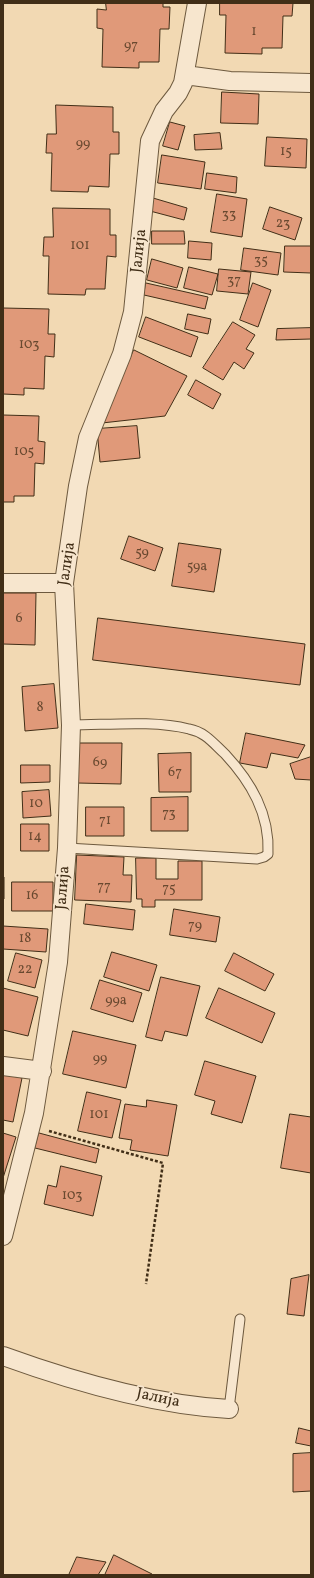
<!DOCTYPE html>
<meta charset="utf-8">
<style>
body{margin:0}
#map{position:relative;width:314px;height:1578px;overflow:hidden;background:#f2d9b3;font-family:Vollkorn,serif}
canvas{display:block}
.frame{position:absolute;inset:0;border:4px solid #412e17;pointer-events:none}
</style>
<div id="map">
<canvas width="314" height="1578"></canvas>
<div class="frame"></div>
</div>
<script>
const g = document.querySelector('canvas').getContext('2d');
g.lineJoin = 'round';
function fill(path, color) { g.fillStyle = color; g.fill(path, 'evenodd'); }
function strokePath(path, color, width, dash) { g.strokeStyle = color; g.lineWidth = width; g.lineCap = dash ? 'butt' : 'round'; g.setLineDash(dash || []); g.stroke(path); }
function write(font, color, halo, rows, align = 'center') {
  g.font = font + ' Vollkorn,serif'; g.lineWidth = 3.5; g.setLineDash([]); g.textBaseline = 'middle'; g.strokeStyle = halo; g.fillStyle = color; for (const [text, x, y, turn = 0] of rows) {
    g.save(); g.translate(x, y); g.rotate((+turn || 0) * Math.PI / 180); g.textAlign = isNaN(turn) ? turn : align; if (halo) g.strokeText(text, 0, 0); g.fillText(text, 0, 0); g.restore();
  }
}
const building = new Path2D(`
 M106 3H163V7H170L169 29H160L159 62H139V68L102 67 103 29 97 28V9L106 10Z
 M220 3H293L292 16H283L282 48H262V54L225 53 226 15H220Z
 M222 92 259 94 258 124 221 123Z
 M56 105 113 107V132H119V154H110L109 187 89 186 88 192 51 191 52 153H46L47 134H56Z
 M170 122 185 126 178 150 163 146Z
 M220 133 222 149 195 150 194 135Z
 M267 137 307 139 306 168 265 166Z
 M162 155 205 162 201 189 158 183Z
 M207 173 237 177 236 193 205 189Z
 M217 194 247 199 242 237 211 232Z
 M153 198 187 208 184 220 150 211Z
 M270 207 302 218 295 240 263 229Z
 M53 208 110 209V235H116V257L107 256 105 289H86L85 295 48 294 49 256H43L44 237H53Z
 M152 231H184L185 244H152Z
 M189 241 212 243 211 260 188 258Z
 M285 246H311V273L284 272Z
 M244 248 281 253 278 275 241 270Z
 M152 259 183 268 177 288 147 280Z
 M189 267 218 274 212 295 184 288Z
 M219 269 251 272 248 294 217 291Z
 M146 283 208 297 205 309 144 295Z
 M253 283 271 290 258 327 240 320Z
 M3 308 49 309 48 334H55L54 357 45 356 44 389 24 388V395L3 394Z
 M188 314 211 319 208 334 185 329Z
 M146 317 198 337 191 357 139 337Z
 M233 322 255 335 246 349 254 353 244 369 234 362 223 380 203 368Z
 M311 328V339L276 340 277 329Z
 M134 350 187 376 165 416 102 423Z
 M196 380 221 394 213 409 188 395Z
 M3 415 39 416 38 441 45 442 44 464 35 463 34 496H14V502H3Z
 M137 426 140 458 100 462 97 429Z
 M129 536 163 548 155 571 121 559Z
 M179 543 221 549 214 592 172 586Z
 M3 593H36L35 645 3 644Z
 M98 618 305 644 300 685 93 660Z
 M54 684 58 728 25 731 22 687Z
 M246 733 305 745 298 758 271 753 267 768 240 763Z
 M78 743H122L121 784 77 783Z
 M191 753V792H159L158 754Z
 M311 757V780L295 779 290 764Z
 M21 765H50V782L21 783Z
 M49 790 51 816 23 818 22 792Z
 M188 797V831H151V798Z
 M86 807H124V836H86Z
 M21 824H49V851H21Z
 M77 855 124 857 123 875H132L131 902 75 900Z
 M136 858H156V879H178V861H202V900H155V907H142V899H137Z
 M3 877H4V899H3Z
 M12 882H53V911H12Z
 M86 904 135 910 133 930 84 924Z
 M174 909 220 917 216 942 170 935Z
 M3 926 48 929 46 952 3 949Z
 M112 952 157 965 149 991 104 977Z
 M16 953 42 960 35 988 8 981Z
 M234 953 274 974 265 991 225 971Z
 M161 977 200 986 187 1036 165 1031 162 1041 146 1037Z
 M100 980 142 993 133 1022 91 1009Z
 M3 988 38 997 28 1036 3 1030Z
 M219 988 275 1013 262 1043 206 1018Z
 M73 1031 136 1045 126 1088 63 1074Z
 M205 1061 256 1076 242 1123 211 1114 215 1101 195 1095Z
 M3 1074 22 1078 13 1122 3 1120Z
 M87 1092 121 1100 112 1138 78 1131Z
 M147 1100 177 1105 168 1156 130 1150 132 1140 119 1138 125 1104 146 1107Z
 M290 1114 311 1117V1173L281 1168Z
 M3 1133 16 1137 3 1178Z
 M39 1133 99 1149 96 1163 35 1148Z
 M61 1166 102 1176 93 1216 44 1204 48 1185 56 1187Z
 M309 1275 304 1316 287 1314 291 1279Z
 M299 1428 311 1431V1446L296 1443Z
 M311 1453V1491L293 1492V1454Z
 M114 1555 152 1574V1575H105Z
 M77 1557 106 1562 98 1575H69Z`);
const path = new Path2D(`
 M49 1131 163 1163 146 1284`);
const service = new Path2D(`
 M67 848 257 859 264 857 268 854C270 814 251 782 225 754 213 743 205 732 189 729 154 720 107 725 71 725
 M229 1409 240 1319`);
const minor = new Path2D(`
 M185 75 230 81 311 83
 M3 583H64
 M3 1066 42 1071
 M3 1236 34 1113 58 962 67 848 71 725 64 583 78 486 88 438 122 354 133 312 150 141 164 111 178 93 183 83 197 3
 M3 1356C72 1381 155 1405 229 1409`);
const numberNames = [
 ["1",254,32],
 ["97",131,46],
 ["99",83,144],
 ["15",286,152],
 ["33",229,215],
 ["23",283,224],
 ["101",80,246],
 ["35",261,261],
 ["37",234,281],
 ["103",29,345],
 ["105",24,452],
 ["59",142,553],
 ["59a",197,567],
 ["6",19,619],
 ["8",40,708],
 ["69",100,763],
 ["67",175,773],
 ["10",36,804],
 ["73",169,814],
 ["71",105,821],
 ["14",35,837],
 ["77",104,887],
 ["75",169,889],
 ["16",32,896],
 ["79",195,926],
 ["18",25,939],
 ["22",25,970],
 ["99a",116,1001],
 ["99",100,1059],
 ["101",99,1115],
 ["103",72,1196]
];
const streetNames = [
 ["Јалија",140,251,-84],
 ["Јалија",68,564,-82],
 ["Јалија",64,888,-86],
 ["Јалија",158,1399,12]
];
fill(building, '#e09979');
strokePath(building, '#412e17', 1);
strokePath(service, '#6d593e', 11);
strokePath(minor, '#6d593e', 20);
strokePath(path, '#412e17', 2.5, [3, 2]);
strokePath(service, '#f7e6ce', 9);
strokePath(minor, '#f7e6ce', 18);
write('14px', '#694930', null, numberNames);
write('16px', '#412e17', '#f7e6ce', streetNames);
</script>
